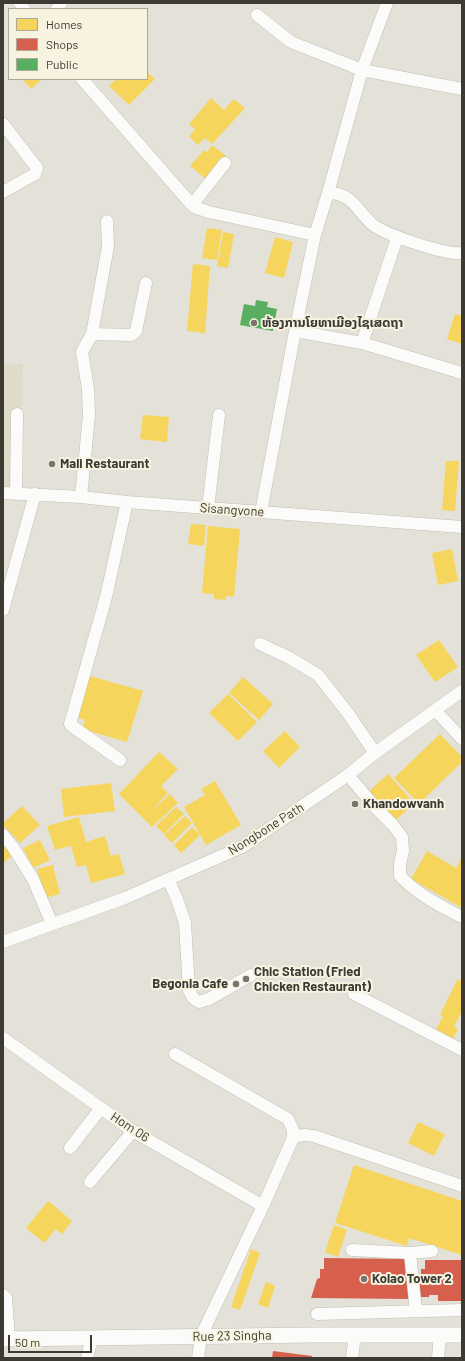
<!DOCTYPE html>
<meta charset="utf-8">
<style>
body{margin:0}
#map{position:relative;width:465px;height:1361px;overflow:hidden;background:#e4e2d8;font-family:Barlow,sans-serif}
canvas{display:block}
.frame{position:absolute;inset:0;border:4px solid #3c3a33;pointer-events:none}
.legend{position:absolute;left:8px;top:8px;width:140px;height:72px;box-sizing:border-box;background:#f7f3e0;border:1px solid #aca99b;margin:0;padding:5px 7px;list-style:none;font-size:12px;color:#3c3a33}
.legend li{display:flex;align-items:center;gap:8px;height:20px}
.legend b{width:20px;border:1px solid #aca99b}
.scale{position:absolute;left:8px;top:1335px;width:84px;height:18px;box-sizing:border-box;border:2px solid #3c3a33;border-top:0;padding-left:5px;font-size:12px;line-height:14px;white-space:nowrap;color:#3c3a33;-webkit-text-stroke:3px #f7f3e0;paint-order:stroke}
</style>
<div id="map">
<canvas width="465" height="1361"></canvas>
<div class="frame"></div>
<ul class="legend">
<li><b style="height:11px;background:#f6d55c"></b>Homes</li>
<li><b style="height:11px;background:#d6604d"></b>Shops</li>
<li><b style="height:11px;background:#5aae61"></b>Public</li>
</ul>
<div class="scale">50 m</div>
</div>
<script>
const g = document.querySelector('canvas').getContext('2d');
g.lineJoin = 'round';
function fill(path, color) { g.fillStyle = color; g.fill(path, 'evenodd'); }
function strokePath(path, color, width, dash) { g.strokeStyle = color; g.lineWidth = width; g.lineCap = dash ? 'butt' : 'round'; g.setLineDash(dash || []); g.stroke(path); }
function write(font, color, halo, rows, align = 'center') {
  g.font = font + ' Barlow,"Noto Sans Lao",sans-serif'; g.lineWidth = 4; g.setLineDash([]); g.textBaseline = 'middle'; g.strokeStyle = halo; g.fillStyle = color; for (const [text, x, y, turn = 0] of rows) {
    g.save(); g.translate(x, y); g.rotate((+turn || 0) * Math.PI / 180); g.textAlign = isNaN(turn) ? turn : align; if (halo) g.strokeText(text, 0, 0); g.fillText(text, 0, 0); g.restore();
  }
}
const built = new Path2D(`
 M23 364 21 490 3 489V365Z`);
const homes = new Path2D(`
 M147 72 155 79 129 105 109 86 116 79H147Z
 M22 79H42L31 89Z
 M211 98 224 110 234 99 245 108 212 144 205 138 198 145 189 137 195 129 189 124Z
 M212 145 226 156 206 179 190 166 204 150 207 152Z
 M207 228 222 230 217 260 202 258Z
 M223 232 234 234 228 268 217 266Z
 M275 237 293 242 284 278 265 273Z
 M193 264 210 266 205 333 187 331Z
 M455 314 462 316V344L447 339Z
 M143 415 169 417 167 442 140 439Z
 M446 461H459L455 511 442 510Z
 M191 524 206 525 204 546 188 544Z
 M208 526 240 529 234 597 226 596V600L214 599V594L202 593Z
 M452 549 458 581 438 585 432 553Z
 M439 640 458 667 435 682 416 655Z
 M90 676 143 691 127 742 82 729 85 720 78 718Z
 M243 677 273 704 259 720 229 693Z
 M228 694 257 722 238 741 209 713Z
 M285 731 300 747 279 768 263 751Z
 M440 734 462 757V762L419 804 394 778Z
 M159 752 178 769 161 786 168 793 149 813 170 794 178 803 152 827 119 794Z
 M388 774 414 803 393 823 366 794Z
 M215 781 241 825 206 845 184 807 205 795 201 789Z
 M111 783 115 811 64 817 61 789Z
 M22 806 40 825 20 843 3 825V823Z
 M176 807 184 814 164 834 156 826Z
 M185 816 192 823 172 843 164 835Z
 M79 817 86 842 105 836 111 856 119 854 125 874 91 883 86 865 77 867 71 846 55 850 47 826Z
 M192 827 200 835 181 853 174 845Z
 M40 840 50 860 33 868 23 848Z
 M3 842 13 855 3 863Z
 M427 851 456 868 462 857V908L411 879Z
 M53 865 60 894 44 898 37 869Z
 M462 976V1011L454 1027 458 1029 452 1041 434 1033 443 1016 440 1015 457 980 460 981Z
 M418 1122 445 1134 434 1156 408 1143Z
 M354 1165 462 1201V1255L409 1238 407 1246 335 1223Z
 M48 1201 72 1221 62 1234 56 1229 44 1243 26 1228Z
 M334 1225 347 1230 338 1257 325 1252Z
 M251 1249 260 1253 240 1310 231 1307Z
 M266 1282 275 1286 268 1308 258 1304Z`);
const shops = new Path2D(`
 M324 1258 409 1259V1299L311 1298 317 1279 320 1278V1269H324Z
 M425 1260H462V1301H438V1295H429V1297H417V1280L421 1281V1269H425Z
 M273 1351 312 1356 311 1358H272Z`);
const public = new Path2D(`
 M256 300 268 302 267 307 277 309 273 331 240 325 244 304 255 306Z`);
const minor = new Path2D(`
 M20 3 24 9
 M57 9 61 3
 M257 15 291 42 362 70 462 89
 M82 79 192 205 197 208 209 212 315 235
 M3 124 37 168 35 174 3 192
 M328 193C353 193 356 210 372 224 385 235 446 255 462 253
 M192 205 225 163
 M295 331 362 343 462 373
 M92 334 130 335 133 334 136 331 146 283
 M362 343 397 238
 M3 493 81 497 127 502 462 527
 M16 494 17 414
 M81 497 89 415 88 389 82 352 92 334 108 246 107 221
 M208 508 219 415
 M261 512 295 331 315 235 328 193 362 70 387 3
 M3 610 35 494
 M260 644 288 657 318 675 347 712 375 753
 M435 710 462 739
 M120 760 72 726 70 724 106 597 127 502
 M348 775 375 807 393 825 402 837 403 851 400 864V876C417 894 440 906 462 917
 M3 835 13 847 33 879 52 924
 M168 879 177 899 185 923 189 990 193 998 199 1002 209 999 251 975
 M3 942 125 898 242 847 348 775 375 753 462 691
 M354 994 462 1050
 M3 1038 133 1131 263 1206
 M175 1054 288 1119 293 1130V1138L263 1206 201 1336 198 1358
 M293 1138C300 1134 306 1135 314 1136L462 1186
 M70 1148 101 1108
 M90 1182 133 1131
 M352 1250 410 1253
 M3 1295 6 1298 9 1339
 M416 1311 410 1253 432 1251
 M317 1314 462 1310
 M87 1358 92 1338
 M352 1358 355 1335
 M438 1358 440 1335`);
const major = new Path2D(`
 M3 1339 314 1335H462`);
const markers = [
 [254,323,4,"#77756d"],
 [52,464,4,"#77756d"],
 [355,804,4,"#77756d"],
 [246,979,4,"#77756d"],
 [236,984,4,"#77756d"],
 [364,1279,4,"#77756d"]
];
const poiNames = [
 ["ຫ້ອງການໂຍທາເມືອງໄຊເສດຖາ",262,323],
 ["Mali Restaurant",60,464],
 ["Khandowvanh",363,804],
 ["Chic Station (Fried",254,972],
 ["Chicken Restaurant)",254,987],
 ["Begonia Cafe",228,984,"right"],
 ["Kolao Tower 2",372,1279]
];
const streetNames = [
 ["Sisangvone",232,510,4],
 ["Nongbone Path",266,829,-32],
 ["Hom 06",130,1127,33],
 ["Rue 23 Singha",232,1336,-1]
];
fill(built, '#dfdbc8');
fill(homes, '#f6d55c');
fill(shops, '#d6604d');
fill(public, '#5aae61');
strokePath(minor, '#c0bfb7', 13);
strokePath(major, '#c0bfb7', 16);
strokePath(minor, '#fbfbf9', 12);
strokePath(major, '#fbfbf9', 15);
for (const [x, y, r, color] of markers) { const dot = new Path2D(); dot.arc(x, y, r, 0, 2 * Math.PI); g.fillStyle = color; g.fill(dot); strokePath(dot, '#f7f3e0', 1.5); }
write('bold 13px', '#3c3a33', '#f7f3e0', poiNames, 'left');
write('13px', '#3c3a33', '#f7f3e0', streetNames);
</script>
